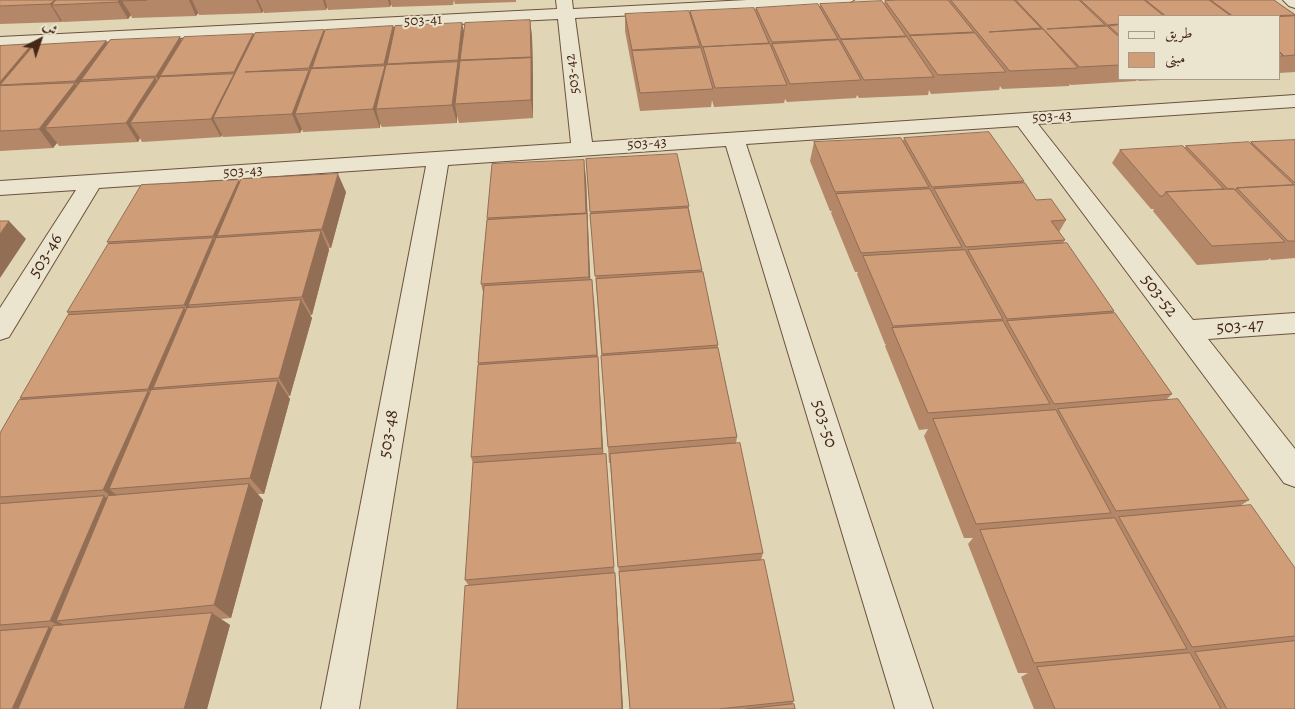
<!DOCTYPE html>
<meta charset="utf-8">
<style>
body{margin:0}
#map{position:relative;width:1295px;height:709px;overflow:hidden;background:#e0d5b4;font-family:Alegreya,Amiri,serif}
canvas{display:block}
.legend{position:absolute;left:1118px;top:15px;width:162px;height:65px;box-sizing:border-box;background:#ebe4ce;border:1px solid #a99885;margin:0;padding:6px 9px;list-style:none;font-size:15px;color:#452718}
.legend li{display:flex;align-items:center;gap:10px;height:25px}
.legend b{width:25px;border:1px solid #a99885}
.north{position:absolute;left:15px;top:15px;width:50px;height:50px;-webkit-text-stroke:4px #ebe4ce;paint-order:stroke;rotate:41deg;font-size:14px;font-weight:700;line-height:20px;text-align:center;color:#452718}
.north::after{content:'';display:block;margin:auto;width:18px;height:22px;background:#452718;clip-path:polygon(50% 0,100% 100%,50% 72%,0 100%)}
</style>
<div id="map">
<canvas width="1295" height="709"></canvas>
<ul class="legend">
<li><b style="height:6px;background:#ebe4ce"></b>طريق</li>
<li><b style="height:14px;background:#d09d79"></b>مبنى</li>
</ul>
<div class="north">ش</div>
</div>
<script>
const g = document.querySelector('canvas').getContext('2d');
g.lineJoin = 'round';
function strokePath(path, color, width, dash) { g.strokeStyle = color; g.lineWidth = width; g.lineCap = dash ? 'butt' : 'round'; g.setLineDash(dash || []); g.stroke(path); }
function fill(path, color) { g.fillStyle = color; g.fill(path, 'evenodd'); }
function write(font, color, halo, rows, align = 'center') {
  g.font = font + ' Alegreya,serif'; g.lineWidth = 4; g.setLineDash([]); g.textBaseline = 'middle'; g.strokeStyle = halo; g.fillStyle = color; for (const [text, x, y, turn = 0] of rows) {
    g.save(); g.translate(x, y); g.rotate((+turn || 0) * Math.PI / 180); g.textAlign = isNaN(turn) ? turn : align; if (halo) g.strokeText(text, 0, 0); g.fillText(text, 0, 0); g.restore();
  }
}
const minor = new Path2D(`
 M556 0H572L573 9 747 0H854L846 5 575 18 592 142 1295 95V107L1038 124 1193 320 1295 313V333L1208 339 1295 449V487L1284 483 1018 126 746 144 933 709H895L726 146 448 165 359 709H321L426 166 99 188 9 337 0 340V308L76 190 0 195V181L571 143 558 19 0 47V37L557 9Z
 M1283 0H1295V8L1289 6Z`);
const wall = new Path2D(`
 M0 0H454L453 5 392 7 391 4 390 7 328 10 327 7 326 10 264 13 263 11 262 13 199 15 198 13 196 16 132 18 131 15 128 19 63 22 62 21 61 22 0 24Z
 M454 0H516V2L455 4Z
 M948 0H1274L1295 14V72L1279 73V16H1119V79H1184L1139 81 1137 80 1136 81 1071 85 1070 84 1069 86 1002 89 1000 86 999 90 931 94 929 90 928 95 859 98 857 95 856 98 787 102 785 99 784 103 714 107 712 100 711 107 640 111 632 68 625 31V14L690 15V11L756 12V8L820 6V4H884L885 1Z
 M530 20 532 37 533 74V118L459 123 457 116V123L382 127 380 124V128L303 132 302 129 300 133 223 137 222 135 221 137 142 142 140 138 138 142 59 146 57 143 53 148 0 151V46L32 44 33 46 108 44 182 40 253 34 254 36 393 26 394 30 464 31Z
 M904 138 1024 181 1023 183 1036 200 1066 220 1059 232 1065 240 1063 243 1114 311 1113 313 1172 394 1166 400 1249 500 1240 506 1295 568V709H1034L1021 677 1028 673H1018L968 544 973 538H964L924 436 928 429 919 430 885 346 886 344H885L857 274 858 272H855L831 213 832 211H830L810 161 814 142 903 141Z
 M1295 140V258L1271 260 1270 258 1268 260 1197 265 1153 211 1154 209H1151L1112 163 1120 150 1184 148 1186 146 1250 144 1251 142Z
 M586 159 689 206V209L702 270V272L718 345V348L737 437 736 443 763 553 761 560 794 701 792 704 795 709H630L610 463H609L608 447 597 295Z
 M586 178 590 280 594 298 598 357 599 375 603 454 616 587 623 709H457L469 586 465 580 473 464 471 457 479 365 478 363 483 292 481 284 487 218Z
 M240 182 346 192 331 248H329V250L312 315H310L312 318 290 396H288L290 399 264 494H258L263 500 231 618 221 619 230 625 207 709H0V433L22 400 20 398 69 315 67 312 109 244 107 242Z`);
const shadedWall = new Path2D(`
 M55 0H81L52 5 62 21 61 22 50 4Z
 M119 0H142L122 1 131 15 128 19 118 2Z
 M189 0H192L198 13 196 16Z
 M256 0H258L263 11 262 13Z
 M323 0H325L327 7 326 10Z
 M388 0H390L391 4 390 7Z
 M530 20 532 37 533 74 531 57Z
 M462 23 466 40 460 60 462 71V78L458 60Z
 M393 26 398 44 387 64 391 77 390 82 384 64Z
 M324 30 330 47 312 68 318 82 316 86 309 68Z
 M253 34 261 51 243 90 234 72Z
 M180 37 190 54 160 76 168 91 166 94 156 76Z
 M106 41 117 59 81 80 91 95 88 99 75 81Z
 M32 44 45 62 0 85V82Z
 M531 58 533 76V118L531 100Z
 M458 62 462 80 455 104 457 116V123L452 105Z
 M385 66 390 84 376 109 380 124V128L373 109Z
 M309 70 316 88 295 114 302 129 300 133 292 114Z
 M234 74 243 92 213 118 222 135 221 137 211 119Z
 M155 78 166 96 130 123 140 138 138 142 126 123Z
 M75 83 87 101 45 128 57 143 53 148 39 129Z
 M584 160 586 178 591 295 589 277Z
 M338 174 346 192 331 248 322 229Z
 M239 180 249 198 217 236 226 250 224 255 213 236Z
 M9 221 26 239 0 278V234Z
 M321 231 329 250 312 315 302 297Z
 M213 238 225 257 188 305 199 320 198 323 184 305Z
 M301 300 312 318 290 396 279 378Z
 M184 308 197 326 153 388 166 402 164 406 148 389Z
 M598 357 599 375 604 464 602 448Z
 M278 381 290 399 264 494 250 478Z
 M148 391 164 409 109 489 124 501 122 505 103 490Z
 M249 484 263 500 231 618 214 605Z
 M104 496 123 512 56 621 75 630 74 633 50 621Z
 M615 573 616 587 623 709H622Z
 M212 613 230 625 207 709H184Z
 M49 627 73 639 43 709H12Z`);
const building = new Path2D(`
 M0 0H55L50 4 0 6Z
 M56 0H119L118 2 52 5Z
 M123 0H147L122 1Z
 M899 0H948L974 32 910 35 885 1Z
 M951 0H1014L1041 28 989 32 1043 29 1078 68 1010 71Z
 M1016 0H1079L1105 25 1047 29 1107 26 1119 37V65L1080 67Z
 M1081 0H1144L1164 16H1119V24L1108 25Z
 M1146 0H1209L1231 16H1166Z
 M1211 0H1274L1295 15 1263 16H1233Z
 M882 1 906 36 841 39 820 4Z
 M818 4 838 39 772 42 756 8Z
 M754 8 769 43 702 47 690 11Z
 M689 11 700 46 632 50 625 14Z
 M1295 16V55L1284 56 1279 51V17Z
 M530 20 531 57 460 60 465 23Z
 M462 23 458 60 387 64 395 26Z
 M1119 25V35L1109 26Z
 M393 26 384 64 312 68 325 30Z
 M324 30 309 68 245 72 309 70 292 114 213 118 255 33Z
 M975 33 1006 72 938 75 910 36Z
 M253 34 234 72 160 76 184 37Z
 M180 37 156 76 81 80 110 40Z
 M907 37 934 77 864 80 841 40Z
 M839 40 861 80 790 84 772 44Z
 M106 41 75 81 0 85 34 45Z
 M32 44 0 82V46Z
 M770 44 787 85 715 88 703 47Z
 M701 48 713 89 640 93 632 51Z
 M1279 52 1283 56H1279Z
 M531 58V100L455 104 460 61Z
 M458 62 452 105 376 109 386 65Z
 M385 66 373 109 295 114 311 69Z
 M234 74 211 119 130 123 160 77Z
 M155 78 126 123 45 128 80 82Z
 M75 83 39 129 0 131V86Z
 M989 132 1024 181 932 187 904 138Z
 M901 138 929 187 835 192 814 142Z
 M1295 140V183L1251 142Z
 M1249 142 1294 185 1237 188 1235 190 1234 189H1228L1186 146Z
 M1183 146 1224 189 1166 192 1163 196H1160L1120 150Z
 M677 154 689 206 590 212 586 159Z
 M584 160 586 213 487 218 492 164Z
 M338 174 322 229 217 236 241 179Z
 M239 180 213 236 107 242 141 185Z
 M1025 183 1036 200 1051 199 1066 220 1051 221 1065 240 966 247 934 189Z
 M1295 185V241H1288L1237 188Z
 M930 189 962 247 861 253 836 194Z
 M1234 189 1285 242 1212 246 1166 192Z
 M688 208 702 270 595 276 590 214Z
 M587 214 589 277 481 284 487 220Z
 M0 221H9L0 234Z
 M321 231 302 297 188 305 216 238Z
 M213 238 184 305 67 312 108 244Z
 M1067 243 1114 311 1007 319 968 250Z
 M965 250 1003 319 893 326 863 256Z
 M703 272 718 345 602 354 596 279Z
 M592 280 597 355 478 363 484 286Z
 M301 300 279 378 153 388 187 308Z
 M184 308 148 389 20 398 68 315Z
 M1115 313 1172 394 1054 404 1007 321Z
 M1003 321 1050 404 928 413 892 328Z
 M718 348 737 437 608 447 601 356Z
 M598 357 602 448 471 457 478 365Z
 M278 381 250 478 109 489 151 390Z
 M148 391 103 490 0 497V433L19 400Z
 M1178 399 1249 500 1116 511 1058 409Z
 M1056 410 1111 513 976 524 933 419Z
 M740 443 763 553 618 567 610 454Z
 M606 454 614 567 465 580 473 463Z
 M249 484 214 605 56 621 108 496Z
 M104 496 50 621 0 625V504Z
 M1251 505 1295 568V636L1192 647 1119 517Z
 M1115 518 1187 649 1034 663 980 530Z
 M764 560 794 701 718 709H630L619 572Z
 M615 573 622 709H457L465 586Z
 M212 613 184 709H18L53 626Z
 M49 627 12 709H0V631Z
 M1295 641V709H1227L1195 652Z
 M1190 653 1221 709H1055L1037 667Z
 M794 704 795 709H746Z`);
const farStreetnames = [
 ["503-41",423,21,-3],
 ["503-42",573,74,-97],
 ["503-43",1052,117,-4],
 ["503-43",647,144,-4],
 ["503-43",243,172,-4]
];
const streetNames = [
 ["503-46",46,256,-58],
 ["503-52",1159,296,53],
 ["503-47",1240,327,-4],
 ["503-50",824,424,73],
 ["503-48",389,434,-80]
];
strokePath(minor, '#6c523f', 2);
fill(minor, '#ebe4ce');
fill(wall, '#b38768');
fill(shadedWall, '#926e55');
fill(building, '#d09d79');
strokePath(building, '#926e55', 1);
write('15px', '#452718', '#ebe4ce', farStreetnames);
write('18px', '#452718', '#ebe4ce', streetNames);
</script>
